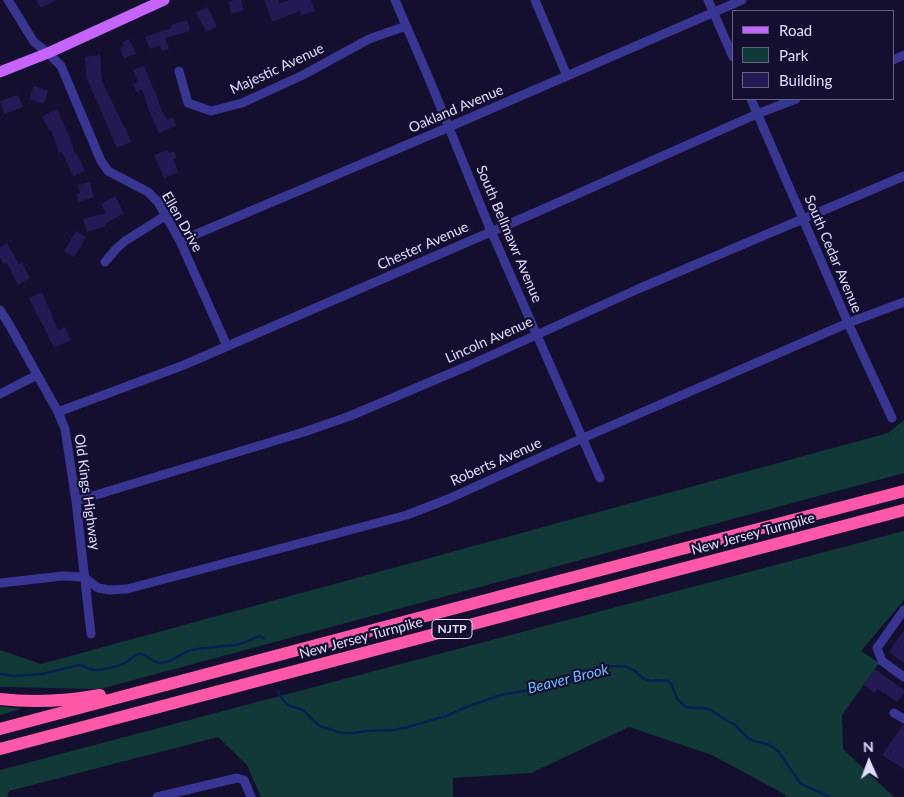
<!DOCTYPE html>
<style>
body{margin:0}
#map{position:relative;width:904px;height:797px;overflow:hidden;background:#140f2f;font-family:Lato,sans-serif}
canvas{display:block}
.legend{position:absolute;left:732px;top:10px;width:162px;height:90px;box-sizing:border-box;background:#140f2f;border:1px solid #666182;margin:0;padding:6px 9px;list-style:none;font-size:15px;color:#e0ddff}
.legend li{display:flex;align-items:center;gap:10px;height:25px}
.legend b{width:25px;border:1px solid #666182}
.north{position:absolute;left:844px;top:737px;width:50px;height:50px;-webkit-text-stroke:4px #140f2f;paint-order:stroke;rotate:358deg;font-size:14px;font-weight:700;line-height:20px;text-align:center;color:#e0ddff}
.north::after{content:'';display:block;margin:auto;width:18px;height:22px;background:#e0ddff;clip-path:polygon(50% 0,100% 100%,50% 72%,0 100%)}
</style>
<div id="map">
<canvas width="904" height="797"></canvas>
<ul class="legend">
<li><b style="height:6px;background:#c564ff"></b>Road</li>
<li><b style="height:14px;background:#113938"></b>Park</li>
<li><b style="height:14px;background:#241952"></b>Building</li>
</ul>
<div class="north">N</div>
</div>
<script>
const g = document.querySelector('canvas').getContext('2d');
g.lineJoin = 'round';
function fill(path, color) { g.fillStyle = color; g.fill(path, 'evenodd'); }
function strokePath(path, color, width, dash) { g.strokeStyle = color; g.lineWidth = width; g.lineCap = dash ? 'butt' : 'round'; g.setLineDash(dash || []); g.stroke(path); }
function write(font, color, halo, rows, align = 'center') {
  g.font = font + ' Lato,sans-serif'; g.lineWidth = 4.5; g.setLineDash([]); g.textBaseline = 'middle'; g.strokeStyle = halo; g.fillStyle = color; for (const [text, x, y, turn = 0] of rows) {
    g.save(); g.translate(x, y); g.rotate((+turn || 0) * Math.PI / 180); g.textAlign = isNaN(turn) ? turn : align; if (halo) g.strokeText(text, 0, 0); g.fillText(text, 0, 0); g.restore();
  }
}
const green = new Path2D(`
 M904 420V473L100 689 0 687V650L41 664 888 433Z
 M904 531V600L861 651 879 663 842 715 843 749 894 797H785L786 795 712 755 629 727 531 773 453 778V797H261L247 765 218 737 9 791 7 797H0V770Z
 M0 706 21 709 0 715Z`);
const stream = new Path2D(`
 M0 674 14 676 42 674 79 665C84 665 85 668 89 669 98 672 119 666 127 662 131 659 134 654 140 654 148 654 152 663 160 663 173 663 181 652 192 650 205 647 221 647 235 645 243 644 252 639 260 636L264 638
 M278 690 279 695 287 704 290 706 303 710 316 723 320 726 341 733H354L366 731 394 730 404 728 446 716 469 706 501 695 557 685 569 682 589 673 607 667 617 666 627 667 635 671 643 678 650 681 659 680 668 681 672 685 677 699 686 707 691 708H703L711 710 727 721 735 725 748 738 756 742 764 743 773 747 779 752 800 783C809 789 820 791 829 797`);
const building = new Path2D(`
 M36 0H56L41 8Z
 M234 0H241L244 10 231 14 228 2Z
 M264 0H278L279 4 289 0H311L315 11 301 16 300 11 272 22Z
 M208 7 217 27 206 32 196 12Z
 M187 20 190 31 165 38 169 49 162 51 160 45 150 49 145 37 171 28V25Z
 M129 39 136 54 124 58 120 48 124 46 122 42Z
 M100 55 102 81 124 127H125L131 142 117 148 86 76 85 57Z
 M144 66 154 91H155L162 112H163L167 120 173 117 176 126 159 133 148 108 142 89 136 92 133 84 138 82 133 70Z
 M34 86 48 91 44 104 29 99Z
 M18 95 23 107 4 114 0 101Z
 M57 109 68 133 75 153 76 152 85 171 73 176 62 152 59 153 51 130 49 131 42 116Z
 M168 150 169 153 174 151 177 158 173 159 178 172 164 178 154 155Z
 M90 182 94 197 78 202 76 194 80 193 78 185Z
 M115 196 124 213 105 224 106 226 87 232 83 219 106 213 101 204Z
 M76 231 86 237 74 257 64 251Z
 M7 243 19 264 22 263 30 278 18 285 7 263 4 264 0 258V247Z
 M42 292 58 330 65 327 71 340 54 348 41 321H40L29 298Z
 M904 630V663L889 652Z
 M875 669 904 690V693L897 702 878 689 875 693 864 685Z
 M903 725H904V769L882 755Z`);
const minor = new Path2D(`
 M8 0 34 42 48 53 61 66 101 161 108 171 148 192 158 202 180 241 227 346
 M395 0 430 81 491 231 600 478
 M535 0 567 76
 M708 0 733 57
 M893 60 904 55
 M179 71 188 103 211 111 242 103 303 75 369 39 406 26
 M751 99 848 323 892 418
 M180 241 449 127 742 0
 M105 262 116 249 125 241 165 216
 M0 310 10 326 58 412 65 429 76 501 91 634
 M0 394 37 375
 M58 412 184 365 539 211 757 114 796 99
 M76 501 304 432 350 416 470 365 638 289 904 176
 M84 577 98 588 109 590 127 589 407 515 448 499 583 438 848 323 904 302
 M0 583 63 576 84 577
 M904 610 877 648 882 661 904 677
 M894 713 904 719
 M157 797 237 778 244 780 251 797`);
const major = new Path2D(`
 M0 72 48 53 164 0`);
const highway = new Path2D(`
 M0 699C34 703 67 701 100 695
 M0 729 505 595 904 491
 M0 749 904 510`);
const shields = [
 [452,629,40]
];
const shieldNames = [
 ["NJTP",452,629]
];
const streetNames = [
 ["Majestic Avenue",277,69,-25],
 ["Oakland Avenue",456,109,-23],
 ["Ellen Drive",182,222,60],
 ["South Bellmawr Avenue",509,234,67],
 ["Chester Avenue",423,246,-24],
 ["South Cedar Avenue",833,254,67],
 ["Lincoln Avenue",489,340,-24],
 ["Roberts Avenue",496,462,-24],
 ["Old Kings Highway",87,492,82],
 ["New Jersey Turnpike",753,534,-15],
 ["New Jersey Turnpike",361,638,-15]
];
const waterNames = [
 ["Beaver Brook",568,679,-14]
];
fill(green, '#113938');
strokePath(stream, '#052152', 2.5);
fill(building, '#241952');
strokePath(minor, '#393592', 9);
strokePath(major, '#c564ff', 11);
strokePath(highway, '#ff58a8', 12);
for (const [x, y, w] of shields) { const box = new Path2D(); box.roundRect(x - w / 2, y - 9.5, w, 19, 4); g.fillStyle = '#140f2f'; g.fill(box); strokePath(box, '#e0ddff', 1); }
write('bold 12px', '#e0ddff', null, shieldNames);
write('14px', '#e0ddff', '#140f2f', streetNames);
write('italic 15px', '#6bbbff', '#140f2f', waterNames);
</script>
